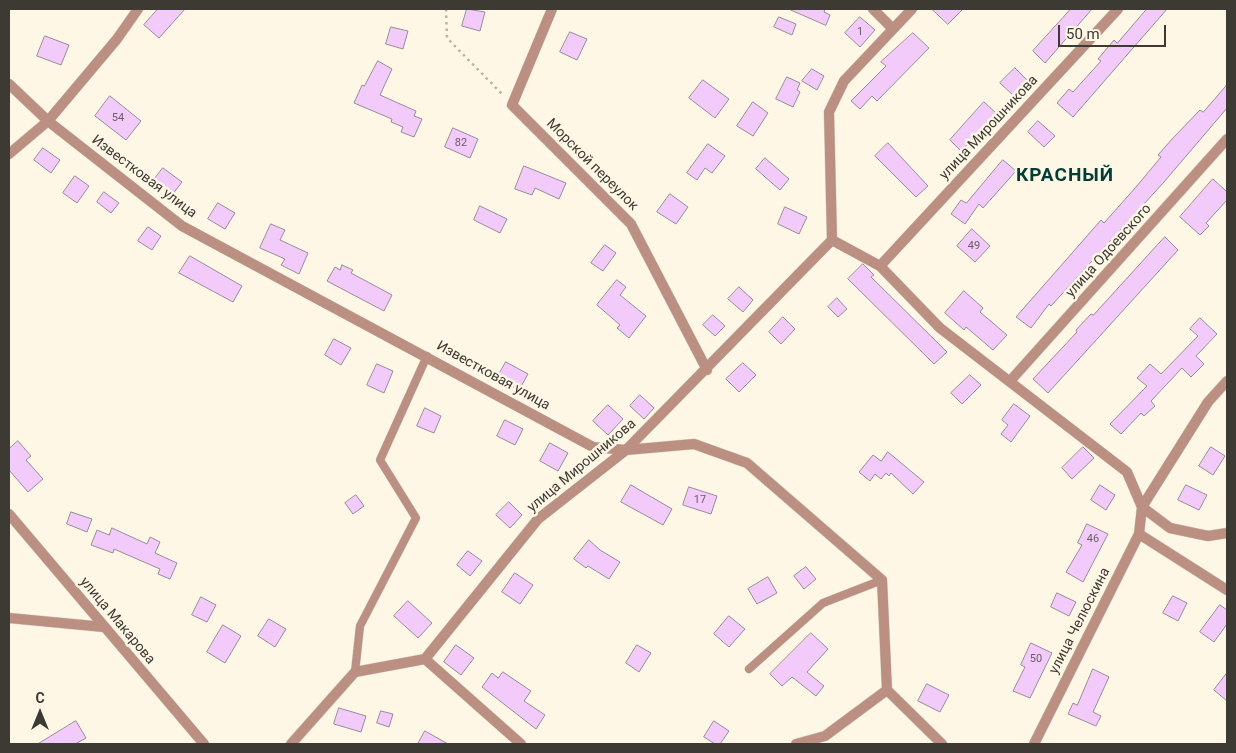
<!DOCTYPE html>
<meta charset="utf-8">
<style>
body{margin:0}
#map{position:relative;width:1236px;height:753px;overflow:hidden;background:#fef7e6;font-family:Roboto,sans-serif}
canvas{display:block}
.frame{position:absolute;inset:0;border:10px solid #3d3a33;pointer-events:none}
.north{position:absolute;left:15px;top:688px;width:50px;height:50px;-webkit-text-stroke:4px #fef7e6;paint-order:stroke;rotate:0deg;font-size:14px;font-weight:700;line-height:20px;text-align:center;color:#3d3a33}
.north::after{content:'';display:block;margin:auto;width:18px;height:22px;background:#3d3a33;clip-path:polygon(50% 0,100% 100%,50% 72%,0 100%)}
.scale{position:absolute;left:1058px;top:25px;width:108px;height:22px;box-sizing:border-box;border:2px solid #3d3a33;border-top:0;padding-left:6px;font-size:15px;line-height:18px;white-space:nowrap;color:#3d3a33;-webkit-text-stroke:4px #fef7e6;paint-order:stroke}
</style>
<div id="map">
<canvas width="1236" height="753"></canvas>
<div class="frame"></div>
<div class="north">С</div>
<div class="scale">50 m</div>
</div>
<script>
const g = document.querySelector('canvas').getContext('2d');
g.lineJoin = 'round';
function fill(path, color) { g.fillStyle = color; g.fill(path, 'evenodd'); }
function strokePath(path, color, width, dash) { g.strokeStyle = color; g.lineWidth = width; g.lineCap = dash ? 'butt' : 'round'; g.setLineDash(dash || []); g.stroke(path); }
function write(font, color, halo, rows, align = 'center') {
  g.font = font + ' Roboto,sans-serif'; g.lineWidth = 5; g.setLineDash([]); g.textBaseline = 'middle'; g.strokeStyle = halo; g.fillStyle = color; for (const [text, x, y, turn = 0] of rows) {
    g.save(); g.translate(x, y); g.rotate((+turn || 0) * Math.PI / 180); g.textAlign = isNaN(turn) ? turn : align; if (halo) g.strokeText(text, 0, 0); g.fillText(text, 0, 0); g.restore();
  }
}
const building = new Path2D(`
 M158 9H185L159 38 144 25Z
 M467 9 485 12 480 31 462 26Z
 M789 9H825L824 12 830 15 826 25Z
 M932 9H963L948 24Z
 M1071 9H1092L1045 63 1033 51Z
 M1147 9H1167L1073 117 1057 103 1069 89 1073 92 1101 61 1098 59 1114 40 1117 43Z
 M779 17 796 24 792 35 774 27Z
 M860 17 875 30 860 47 845 33Z
 M391 27 408 31 403 49 386 44Z
 M570 32 587 39 577 60 560 52Z
 M913 33 929 48 877 101 872 96 860 109 851 101 886 66 881 62Z
 M45 36 69 45 61 65 37 56Z
 M378 61 392 69 380 95 416 111 414 116 422 119 414 137 401 132 403 127 391 122 392 119 354 103 362 85 364 86Z
 M1015 68 1028 81 1014 96 1000 83Z
 M812 69 824 76 817 90 802 81Z
 M787 77 800 83 797 90 800 92 793 107 776 99Z
 M703 80 729 99 715 118 689 98Z
 M1227 85V108L1164 182 1051 306 1049 304 1031 328 1016 317 1101 220 1104 223 1136 187 1161 157 1158 155 1173 138 1200 110 1203 112Z
 M110 96 141 121 126 140 95 116Z
 M753 102 768 113 753 136 737 126Z
 M984 102 997 114 961 151 950 140Z
 M1038 121 1055 136 1044 147 1028 132Z
 M453 128 478 139 470 158 445 147Z
 M888 143 928 186 916 197 875 156Z
 M708 144 725 156 712 173 705 168 697 180 687 173Z
 M43 148 60 160 51 173 34 160Z
 M765 158 789 179 780 190 756 169Z
 M1003 160 1016 171 983 208 979 204 965 224 951 214 961 200 966 203Z
 M524 166 566 183 559 199 535 188 532 195 515 189Z
 M163 168 182 182 172 195 153 181Z
 M75 176 89 186 77 203 63 193Z
 M1213 179 1227 192V200L1206 223 1209 226 1200 235 1180 217Z
 M104 192 119 203 111 213 97 202Z
 M670 194 688 207 676 224 657 212Z
 M218 203 235 213 225 229 208 219Z
 M480 206 507 219 500 233 474 220Z
 M785 207 807 217 799 234 778 224Z
 M271 224 285 230 280 240 308 253 299 274 281 265 285 259 260 248Z
 M148 227 161 236 152 250 138 241Z
 M972 229 990 246 975 262 957 246Z
 M1165 237 1178 250 1048 393 1033 379 1077 332 1076 330 1091 314 1093 315Z
 M605 245 616 253 603 271 591 263Z
 M190 256 242 286 233 302 179 273Z
 M863 264 874 275 871 277 947 352 934 364 848 279Z
 M342 265 353 270 351 273 392 295 384 311 327 281 335 267 340 270Z
 M617 280 626 287 620 295 646 316 629 338 617 328 620 325 597 305Z
 M739 287 753 300 743 312 728 299Z
 M964 291 983 308 980 312 1007 335 993 350 966 327 964 330 945 313Z
 M837 298 847 309 838 317 828 307Z
 M713 315 725 326 715 336 703 325Z
 M783 317 795 329 781 344 769 332Z
 M1200 318 1217 334 1196 356 1204 364 1191 377 1182 368 1151 401 1155 406 1144 416 1141 413 1121 434 1110 424 1147 386 1137 378 1150 364 1161 374 1198 336 1190 329Z
 M334 339 351 348 341 365 325 355Z
 M506 362 528 374 519 390 497 378Z
 M743 363 756 375 739 392 726 379Z
 M377 364 393 371 384 393 367 385Z
 M970 375 981 385 962 404 951 393Z
 M640 395 654 408 644 419 630 406Z
 M1014 404 1030 416 1011 442 1001 434 1008 425 1002 420Z
 M608 405 623 419 608 435 593 421Z
 M425 408 441 416 434 433 417 426Z
 M505 420 523 429 515 445 497 436Z
 M18 441 31 456 26 460 43 479 28 492 9 470V449Z
 M550 443 568 453 558 471 540 461Z
 M1083 447 1094 458 1072 479 1062 468Z
 M1211 447 1225 456 1213 475 1199 466Z
 M888 452 924 482 913 494 891 473 889 476 886 473 881 479 875 474 870 481 859 472 873 455 881 461Z
 M631 485 672 509 663 525 621 502Z
 M1100 485 1115 495 1106 510 1091 500Z
 M1186 485 1207 495 1199 510 1178 500Z
 M689 487 717 496 711 514 683 505Z
 M356 495 364 506 353 514 345 503Z
 M509 502 522 515 510 528 496 515Z
 M71 512 92 519 87 532 67 524Z
 M1087 524 1108 534 1083 582 1066 572 1082 545 1078 543Z
 M112 528 147 544 150 537 160 542 155 553 177 563 170 579 158 574 160 569 114 549 113 553 91 545 97 530 109 535Z
 M589 540 600 550 620 562 609 579 588 566 586 568 574 559Z
 M468 551 482 561 470 576 457 565Z
 M806 567 816 579 804 589 794 576Z
 M515 573 533 585 520 604 502 592Z
 M768 577 777 593 757 604 748 589Z
 M1057 593 1076 602 1069 616 1051 607Z
 M1173 596 1187 603 1178 621 1163 613Z
 M201 597 216 605 207 622 192 615Z
 M408 601 432 623 418 638 394 616Z
 M1220 605 1227 610V624L1214 642 1200 632Z
 M729 616 745 629 729 647 714 634Z
 M269 619 286 629 275 647 258 636Z
 M223 625 241 636 225 663 207 652Z
 M811 633 828 649 807 672 824 686 816 696 792 677 782 686 770 674Z
 M1031 643 1052 653 1030 698 1013 691 1025 667 1021 665Z
 M456 645 474 658 461 675 444 662Z
 M637 645 651 653 639 672 626 663Z
 M1093 669 1109 677 1093 712 1101 716 1096 726 1068 714 1073 703 1077 705Z
 M503 672 531 691 524 701 545 715 536 729 482 687 492 673 498 678Z
 M1227 673V701L1214 690Z
 M927 684 949 695 940 712 918 701Z
 M339 708 366 716 361 732 334 724Z
 M381 711 393 714 389 727 377 723Z
 M76 721 86 738 75 744H38Z
 M714 721 729 731 720 744H715L704 737Z
 M425 731 448 744H418Z`);
const path = new Path2D(`
 M446 9 447 38 504 96`);
const service = new Path2D(`
 M749 669 823 603 882 580
 M355 672 360 626 416 518 380 460 427 356`);
const minor = new Path2D(`
 M552 9 512 105 631 224 707 370
 M873 9 893 29
 M9 84 48 121 182 226 593 447 626 450 694 444 747 463 882 580 887 690 825 736 796 744
 M9 154 48 121 117 39 138 9
 M832 240 880 266 940 328 1127 472 1142 507 1170 528 1208 536 1227 533
 M832 240 829 112 844 81 912 9
 M880 266 1118 9
 M1011 380 1227 139
 M9 514 204 744
 M1139 534 1227 590
 M9 618 104 627
 M425 659 538 519 626 450 832 240
 M425 659 521 744
 M887 690 942 744
 M291 744 355 672 425 659
 M1034 744 1139 534 1142 507 1208 402 1227 381`);
const numberNames = [
 ["1",860,32],
 ["54",118,118],
 ["82",461,143],
 ["49",974,246],
 ["17",700,500],
 ["46",1093,539],
 ["50",1036,659]
];
const streetNames = [
 ["улица Мирошникова",989,128,-47],
 ["Морской переулок",592,165,45],
 ["Известковая улица",144,177,37],
 ["улица Одоевского",1109,251,-48],
 ["Известковая улица",493,376,29],
 ["улица Мирошникова",582,466,-40],
 ["улица Макарова",117,621,50],
 ["улица Челюскина",1080,621,-63]
];
const districtNames = [
 ["КРАСНЫЙ",1065,176]
];
fill(building, '#f2cbfa');
strokePath(building, '#988c9a', 1);
strokePath(service, '#dbd5c6', 9);
strokePath(minor, '#dbd5c6', 11);
strokePath(path, '#b9b4a6', 2.5, [2.5, 4]);
strokePath(service, '#bb8f82', 8);
strokePath(minor, '#bb8f82', 10);
write('11px', '#6a5e65', null, numberNames);
write('14px', '#3d3a33', '#fef7e6', streetNames);
g.letterSpacing = '1px';
write('bold 19px', '#003e35', '#fef7e6', districtNames);
g.letterSpacing = '0px';
</script>
